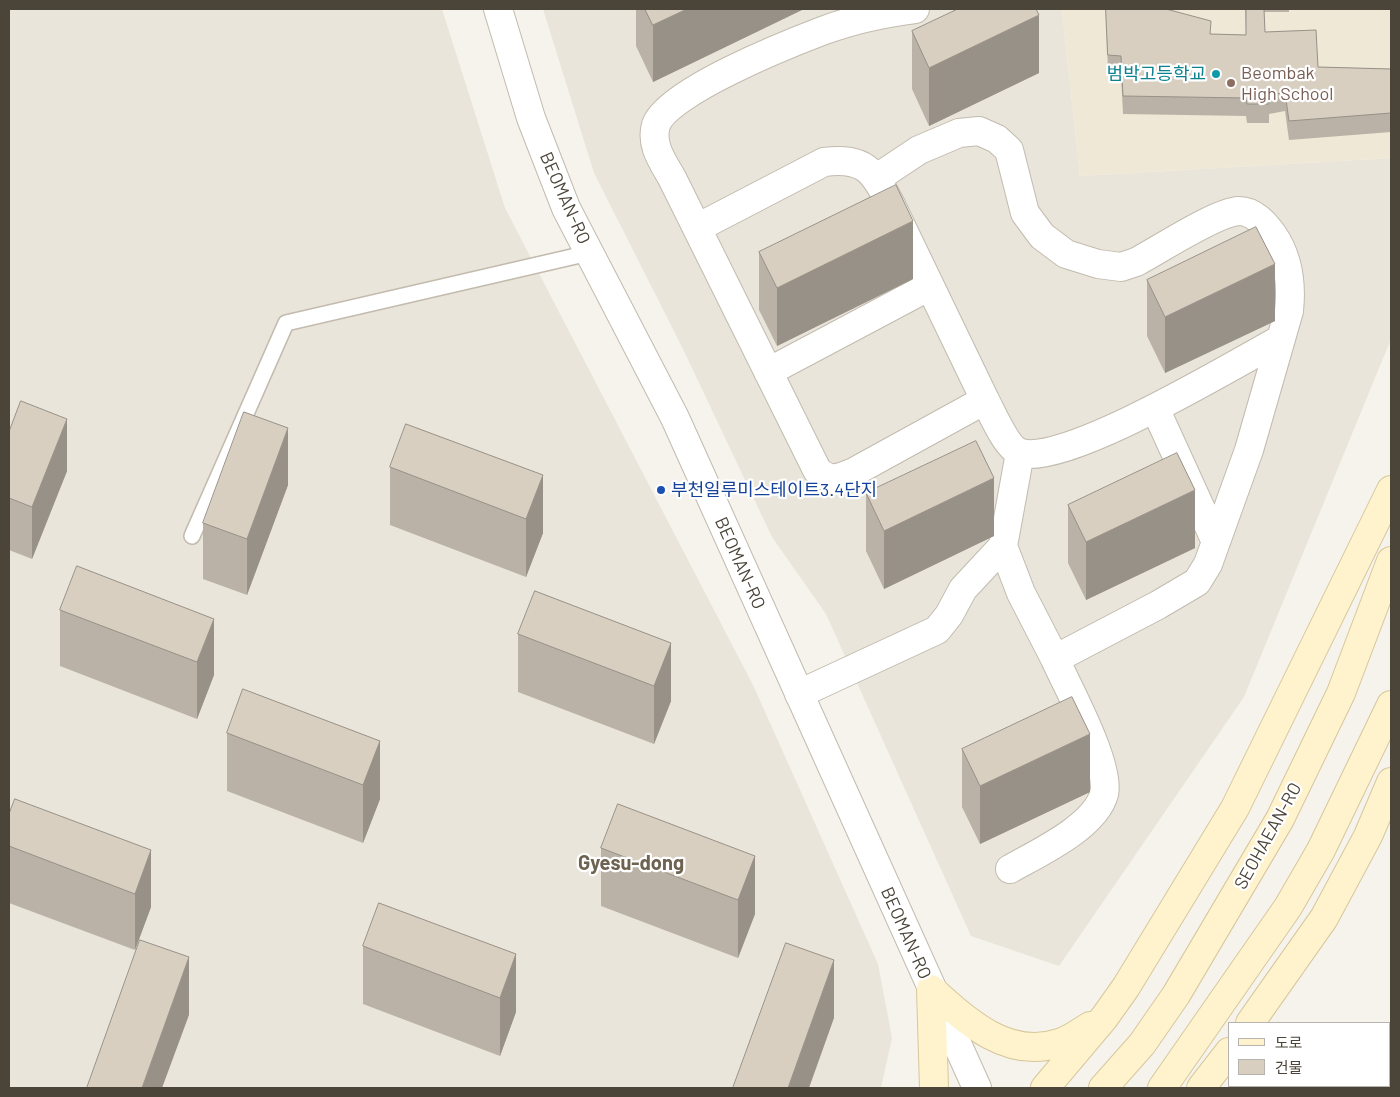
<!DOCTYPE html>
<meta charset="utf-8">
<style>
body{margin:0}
#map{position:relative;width:1400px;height:1097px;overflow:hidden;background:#f6f3ec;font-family:Barlow,"Noto Sans KR",sans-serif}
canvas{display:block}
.frame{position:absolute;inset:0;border:10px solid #4b4439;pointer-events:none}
.legend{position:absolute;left:1228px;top:1022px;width:162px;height:65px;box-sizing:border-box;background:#fff;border:1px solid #b7b4b0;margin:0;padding:6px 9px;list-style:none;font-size:15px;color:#4b4439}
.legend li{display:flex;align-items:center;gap:10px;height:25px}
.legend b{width:25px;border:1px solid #b7b4b0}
</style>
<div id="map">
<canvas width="1400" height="1097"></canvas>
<div class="frame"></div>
<ul class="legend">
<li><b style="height:6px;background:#fff3cd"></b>도로</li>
<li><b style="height:14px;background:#d8cfc1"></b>건물</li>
</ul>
</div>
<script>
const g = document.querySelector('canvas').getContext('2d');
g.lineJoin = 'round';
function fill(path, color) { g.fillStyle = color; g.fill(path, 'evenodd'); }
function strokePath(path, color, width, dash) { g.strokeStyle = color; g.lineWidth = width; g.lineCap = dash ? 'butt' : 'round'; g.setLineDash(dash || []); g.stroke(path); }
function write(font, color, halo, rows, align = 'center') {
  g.font = font + ' Barlow,"Noto Sans KR",sans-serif'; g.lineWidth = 4.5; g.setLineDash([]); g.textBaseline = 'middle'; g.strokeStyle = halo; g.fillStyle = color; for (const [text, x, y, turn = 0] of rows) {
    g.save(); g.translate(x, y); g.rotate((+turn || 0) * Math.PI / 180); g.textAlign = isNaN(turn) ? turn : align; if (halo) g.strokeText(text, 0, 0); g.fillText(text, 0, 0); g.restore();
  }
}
const residential = new Path2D(`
 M9 9H442L505 208 753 685 878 964 892 1038 881 1088H9Z
 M543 9H1062L1080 176 1391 158V339L1244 697 1059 966 971 936 826 614 772 537 683 349 594 173Z`);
const education = new Path2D(`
 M1062 9H1391V158L1080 176Z`);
const service = new Path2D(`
 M192 536 286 323 589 253`);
const minor = new Path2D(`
 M915 9C884 13 851 20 822 31 788 44 667 92 656 125 650 145 663 162 672 178L817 470C830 483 839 478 854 472L985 400C992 413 1007 449 1021 453 1066 466 1235 364 1281 339
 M877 178 919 150 959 133 979 131 997 139 1009 150 1025 213 1042 236 1066 254 1098 264 1121 267 1136 262C1159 250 1216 212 1239 211 1254 211 1265 224 1273 235 1289 258 1292 283 1289 311L1249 450 1208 564 1197 582 1158 605 1055 659C1068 688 1111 766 1104 794 1095 827 1038 853 1010 869
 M697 228 824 162C866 157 873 171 891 205L985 400
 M768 372 930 286
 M1155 408 1216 542
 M1003 546 1021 593 1055 659
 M799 694 937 630 949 615 963 589 1003 546 1020 453`);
const tertiary = new Path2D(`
 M498 9 531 118 566 208 675 418 977 1088`);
const secondary = new Path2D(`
 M931 989C966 1021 1008 1060 1059 1043 1070 1040 1080 1032 1090 1026
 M931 989 934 1088
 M1250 1023 1324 918 1368 836 1391 782
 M1045 1088 1104 1018 1126 987 1235 808 1391 490
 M1103 1088 1142 1044 1176 995 1280 819 1341 693 1391 561
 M1162 1088 1288 907 1321 850 1391 705
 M1201 1088 1229 1052`);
const wall = new Path2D(`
 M636 9H804L653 82 636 46Z
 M1106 9H1166L1211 34 1246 35 1245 9H1289V12H1264L1265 32 1318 67 1391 69V132L1289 140 1285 111 1269 114V123H1247L1246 116 1123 114 1121 75 1108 73Z
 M912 31 1039 73 929 126 912 89Z
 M759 252 913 279 777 346 759 310Z
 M1147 280 1275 321 1165 373 1147 336Z
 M9 432 67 471 32 559 9 550Z
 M390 467 543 475V533L526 577 390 525Z
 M288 485 247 595 203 579V523Z
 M866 493 994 536 884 589 866 551Z
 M1068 505 1195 548 1086 600 1068 563Z
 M60 610 214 619V675L197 719 60 666Z
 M518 634 671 643V701L654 744 518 692Z
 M227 733 380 741V799L363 843 227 791Z
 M962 749 1090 792 980 844 962 807Z
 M9 814 151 850V907L135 950 9 903Z
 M601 848 755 856V914L738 958 601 906Z
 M363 946 516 954V1012L500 1056 363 1004Z`);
const shadedWall = new Path2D(`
 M687 9H804L653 82V25Z
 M1039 15V73L929 126V68Z
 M913 221V279L777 346V288Z
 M1275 264V321L1165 373V317Z
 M67 419V471L32 559V507Z
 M288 428V485L247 595V539Z
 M543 475V533L526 577V519Z
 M994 478V536L884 589V531Z
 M1195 490V548L1086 600V542Z
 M214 619V675L197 719V662Z
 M671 643V701L654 744V686Z
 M1090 734V792L980 844V786Z
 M380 741V799L363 843V785Z
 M151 850V907L135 950V894Z
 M755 856V914L738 958V900Z
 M516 954V1012L500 1056V998Z
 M189 957V1015L162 1088H142Z
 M834 960V1018L809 1088H788Z`);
const building = new Path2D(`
 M645 9H687L653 25Z
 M958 9H1036L1039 15 929 68 912 31Z
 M1106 9H1166L1211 21 1210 34 1246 35V9H1264L1265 32 1316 30 1318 67 1391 69V113L1289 121 1285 92 1268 96 1269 104H1247L1246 98 1123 96 1121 56 1108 55Z
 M896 185 913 221 777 288 759 252Z
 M1256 227 1275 264 1165 317 1147 280Z
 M21 401 67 419 32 507 9 498V432Z
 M244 412 288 428 247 539 203 523Z
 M406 424 543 475 526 519 390 467Z
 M976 441 994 478 884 531 866 493Z
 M1177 453 1195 490 1086 542 1068 505Z
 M77 566 214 619 197 662 60 610Z
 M535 591 671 643 654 686 518 634Z
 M243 689 380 741 363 785 227 733Z
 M1072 697 1090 734 980 786 962 749Z
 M15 799 151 850 135 894 9 846V814Z
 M618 804 755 856 738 900 601 848Z
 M379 903 516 954 500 998 363 946Z
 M140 940 189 957 142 1088H87Z
 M786 943 834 960 788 1088H733Z`);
const markers = [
 [1216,74,5,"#0f9aa8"],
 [1231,83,5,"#8d6e63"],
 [661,490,5,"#1a4fb4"]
];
const educationNames = [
 ["Beombak",1241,73],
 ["High School",1241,94]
];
const cultureNames = [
 ["범박고등학교",1206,74]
];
const streetNames = [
 ["BEOMAN-RO",565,198,66],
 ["BEOMAN-RO",740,563,66],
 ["SEOHAEAN-RO",1268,836,-61],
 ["BEOMAN-RO",906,933,66]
];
const transitNames = [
 ["부천일루미스테이트3.4단지",671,490]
];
const quarterNames = [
 ["Gyesu-dong",631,863]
];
fill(residential, '#eae5da');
fill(education, '#efe8d6');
strokePath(service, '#c2bbae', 18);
strokePath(minor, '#c2bbae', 30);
strokePath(tertiary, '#c2bbae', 30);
strokePath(secondary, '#d6c79b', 30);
strokePath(service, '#fff', 15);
strokePath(minor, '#fff', 28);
strokePath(tertiary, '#fff', 28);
strokePath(secondary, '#fff3cd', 28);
fill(wall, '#bab2a6');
fill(shadedWall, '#979187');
fill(building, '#d8cfc1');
strokePath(building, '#979187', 1);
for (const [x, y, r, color] of markers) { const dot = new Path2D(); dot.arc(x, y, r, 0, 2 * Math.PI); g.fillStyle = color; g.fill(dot); strokePath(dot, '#fff', 2); }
write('18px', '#785e54', '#fff', educationNames, 'left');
write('18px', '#0d838f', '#fff', cultureNames, 'right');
write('18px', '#4b4439', '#fff', streetNames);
write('18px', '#164399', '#fff', transitNames, 'left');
write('bold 20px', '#6e6250', '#fff', quarterNames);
</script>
